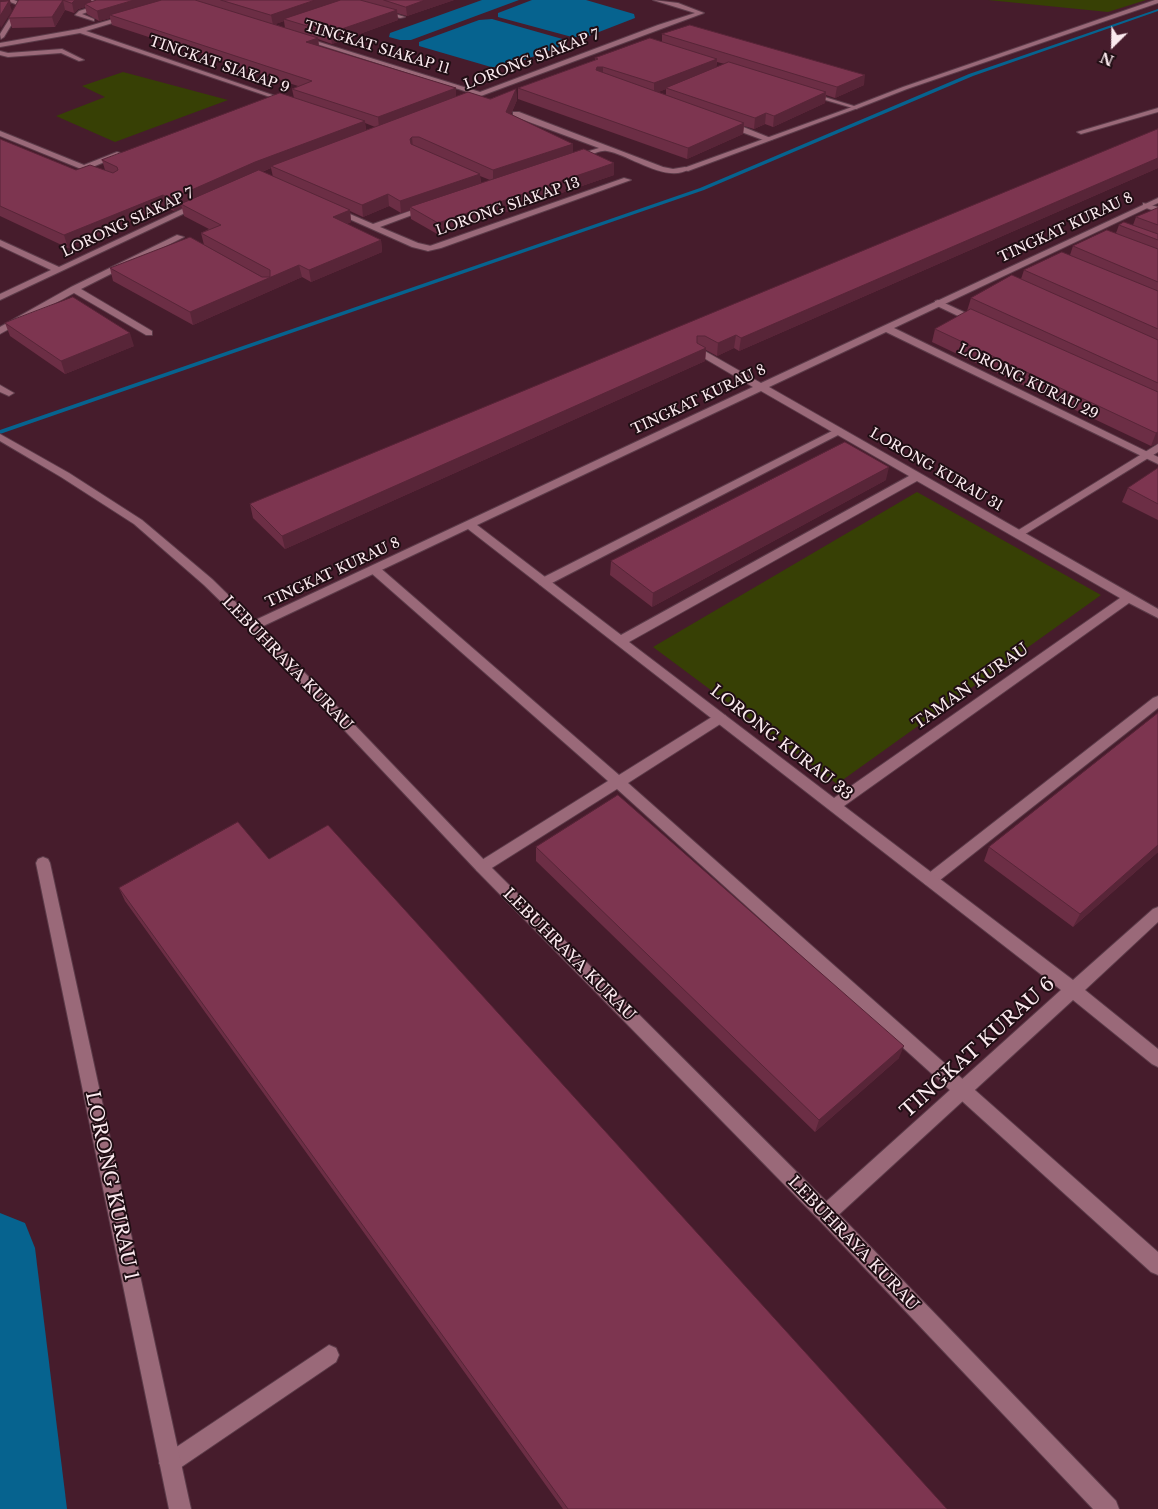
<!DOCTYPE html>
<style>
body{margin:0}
#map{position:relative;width:1158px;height:1509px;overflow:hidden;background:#461c2c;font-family:"Libre Baskerville",serif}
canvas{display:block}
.north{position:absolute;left:1088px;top:20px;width:50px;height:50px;-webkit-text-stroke:4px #200e14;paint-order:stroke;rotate:203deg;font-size:14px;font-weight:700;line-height:20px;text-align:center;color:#fbeaef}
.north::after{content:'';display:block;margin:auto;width:18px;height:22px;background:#fbeaef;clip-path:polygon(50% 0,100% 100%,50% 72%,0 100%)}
</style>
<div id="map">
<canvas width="1158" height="1509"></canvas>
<div class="north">N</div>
</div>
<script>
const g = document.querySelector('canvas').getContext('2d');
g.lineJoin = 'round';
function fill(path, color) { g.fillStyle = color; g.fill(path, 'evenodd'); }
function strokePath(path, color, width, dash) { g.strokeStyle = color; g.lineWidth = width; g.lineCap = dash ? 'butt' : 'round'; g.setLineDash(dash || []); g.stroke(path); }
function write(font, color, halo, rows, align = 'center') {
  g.font = font + ' "Libre Baskerville",serif'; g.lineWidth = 4; g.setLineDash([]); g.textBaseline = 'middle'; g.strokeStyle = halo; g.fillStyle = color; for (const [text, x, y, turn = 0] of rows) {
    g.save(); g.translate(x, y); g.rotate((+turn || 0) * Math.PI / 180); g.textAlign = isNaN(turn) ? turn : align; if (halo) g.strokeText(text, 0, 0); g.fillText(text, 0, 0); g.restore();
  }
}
const green = new Path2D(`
 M988 0H1146L1108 12Z
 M123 72 228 100 115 142 56 116 105 97 82 86Z
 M917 492 1101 595 837 784 653 647Z`);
const water = new Path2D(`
 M482 0H519L411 40H400L389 37 390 33Z
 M532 0H586L634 14 635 18 586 37H572L498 17V13Z
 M492 19 566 40 567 44 505 67H491L419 46V42L479 20Z`);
const stream = new Path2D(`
 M1158 9V11L973 76 704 190 0 434V430L700 188 969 74Z`);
const river = new Path2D(`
 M0 1213 25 1223 35 1248 67 1509H0Z`);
const service = new Path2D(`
 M85 0H94L107 5 82 14 94 19V21L75 15 79 11 98 5Z
 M62 49 84 60 79 61 61 53 8 57 0 55V51L8 53Z
 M852 107 858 108 688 171 681 169Z
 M1158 108V112L1081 134 1077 132Z
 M624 178 631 180 441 248 428 251 424 248Z
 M1143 203 1158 207V212L1143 207Z
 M938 300 981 320 983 322 978 325 975 324 935 305V301Z
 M838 428 842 429 843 431 842 433 548 585H540L538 582 540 579Z
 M1158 444V452L1022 536H1014L1012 534Z
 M374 565 378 566 619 775 715 715H725L727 718 725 721 628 783 1158 1252V1275L1151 1272 617 789 487 871 482 873 477 871 475 867 477 863 608 781 370 572 368 569Z
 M1158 696V708L935 884 930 886 925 884 922 880 925 876 1153 698Z
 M329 1345 336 1348 339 1355 336 1362 177 1470 170 1474 163 1470 159 1463 163 1456Z`);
const minor = new Path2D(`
 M5 0H14L24 4 4 37 1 39 0 34 18 5Z
 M341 0H350L405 17 400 18Z
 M653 0 678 3 704 13 462 103 459 101 460 100 474 94 298 38 303 37 480 92 658 25 695 13Z
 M1155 0H1158V3L907 89 856 109 805 94 808 92 854 106 903 87Z
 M127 15 129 18 86 31 293 102 288 103 80 33 0 47V43L79 29Z
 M513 112H519L663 167 673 169 685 167 689 169C667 184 630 155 607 151 596 149 585 161 573 160V156L599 148 513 116Z
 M725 122H731L773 139 766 141 725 126Z
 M0 131 84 165 117 152 124 154 90 168 95 171 91 173 0 136Z
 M1158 198V203L894 328 1158 457V464L886 332 769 387 1158 609V618L1129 603 844 806 1073 980 1153 909 1158 907V922L1085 990 1158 1049V1067L1152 1064 1073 1000 833 1220 826 1223 819 1220 817 1214 819 1208 1061 990 468 529 257 629H249L247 626 249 623 753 387 697 354V350H703L761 383ZM761 391 909 476 621 635 477 525ZM917 481 1120 598 834 798 629 642Z
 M195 203 202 205 0 300V294L51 270 0 246V240L59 267Z
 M424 206 431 208 380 227 418 243 431 246 432 248 428 251 412 247 329 210 336 208 373 224Z
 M177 235 184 237 81 289 152 331V335H146L74 293 0 334V327L71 287Z
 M0 385 14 393 9 396 0 392Z
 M43 857 48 859 50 863 191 1509H169L36 863 38 859Z`);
const tertiary = new Path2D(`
 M0 434 69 473 142 520 212 579 257 623 487 863 833 1208 1116 1501 1119 1509H1093L819 1220 477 871 249 629 204 585 134 524 61 477 0 441Z`);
const wall = new Path2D(`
 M18 0H91L92 2 97 0H454L407 16 397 13 398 20 332 44 318 39 319 46 456 88V96L490 99 516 89 517 100 511 114 573 153 614 163V175L439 235 411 219 410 210 401 213 389 206 363 217 350 211 351 222 347 224 381 240 382 252 311 282 302 277 193 325 113 281 110 268 262 277 204 245 201 233 209 229 184 216 182 208 174 211 166 207 68 248 0 216V139L76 170H105L102 160 294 98 292 89 298 86 112 25 110 18 99 21 87 14 85 7 78 9 74 13 65 10 55 27 12 28 9 18 19 0ZM284 21 285 28 275 24ZM365 123 375 127 366 130ZM271 168 273 177 262 172ZM480 176 490 180 481 183Z
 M662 34 864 85 835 98 826 95 825 103 773 127 765 124 754 129 744 126 743 134 687 159 518 99V88L595 60V58L662 42ZM717 62 725 64 716 68ZM666 89V95L658 92Z
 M1158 129V168L739 351 734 348 717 356 706 350 705 361 285 549 253 518 250 504Z
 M1158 208V443L1151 446 932 342 935 329 968 311H967L971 298 1021 279 1024 270 1070 255 1073 246 1116 233 1119 225H1133L1136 217Z
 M5 323 134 346 65 374 10 336Z
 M1158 468V520L1122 502 1128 488Z
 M886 480 652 607 610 575 611 561Z
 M536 847 899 1058 815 1132 536 861Z
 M989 847 1158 852 1073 927 984 861Z
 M119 888 947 1509H563L125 901Z`);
const shadedWall = new Path2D(`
 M0 0H10L11 4 10 5 12 11 1 28 0 25Z
 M63 0 65 10 55 27 52 17Z
 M75 0H91L92 5 85 4V7L78 9 74 13 72 3Z
 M134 0H169L110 15V18L99 21 97 11Z
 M315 0H344L284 19V21L273 25 271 15Z
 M425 0H454L407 16 406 7Z
 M397 10 398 20 332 44 330 33Z
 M318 38 319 48 306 42Z
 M717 59 716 69 666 88V89L654 94V83Z
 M597 67H603V77L596 81Z
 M865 75 864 85 835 98 837 87Z
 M456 88V99L379 128 378 117Z
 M516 89 517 100 507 123 506 112Z
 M826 92 825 103 773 127 774 116Z
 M766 113 765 124 754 129 755 118Z
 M365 121 366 132 271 166V168L181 204 182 208 174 211 171 199 255 162Z
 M744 123 743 134 687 159 688 148Z
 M412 137 413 148 411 150 410 139Z
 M573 144V155L493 182V170Z
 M1158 158V168L739 351 741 338Z
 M614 163V175L439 235 438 223Z
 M480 174 481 186 410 207V210L401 213 400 201Z
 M388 194 389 206 363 217 362 205Z
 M163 195 166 207 68 248 64 235Z
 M350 210 351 222 335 229 333 217Z
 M381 240 382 252 311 282 309 270Z
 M299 265 302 277 193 325 190 312Z
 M130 333 134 346 65 374 61 361Z
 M736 335 734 348 717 356 718 343Z
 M706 348 705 361 285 549 282 536Z
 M1158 432V443L1151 446 1156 433Z
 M889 467 886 480 652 607 653 593Z
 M1158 845V852L1073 927 1080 914Z
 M904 1046 899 1058 815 1132 819 1120Z`);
const building = new Path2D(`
 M19 0H63L52 17 9 18Z
 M63 0H75L72 3Z
 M97 0H134L97 11 85 4Z
 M162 0H195L318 38 306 42 456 88 378 117 292 89 312 81 110 15Z
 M221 0H315L271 15Z
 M341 0H360L397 10 330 33 284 19Z
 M384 0H425L406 7Z
 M9 1 0 16V2Z
 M690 25 865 75 837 87 662 34Z
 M650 38 717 59 654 83 603 67H597L596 70 744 123 688 148 518 88 598 59 595 58Z
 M729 62 826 92 774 116 766 113 755 118 666 88Z
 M516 89 506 112 573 144 493 170 419 137H412L410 139 411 144 480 174 400 201 388 194 362 205 271 166 468 92 490 99Z
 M280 93 365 121 255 162 171 199 163 195 64 235 0 206V139L76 170 90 165 113 173 118 170 117 167 102 160Z
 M1158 129V158L741 338 736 335 718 343 705 336H697V343L706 348 282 536 250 504Z
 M584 149 614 163 438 223 410 207Z
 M259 170 350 210 333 217 381 240 309 270 299 265 190 312 110 268 190 237 262 277H270V270L201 233 221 225 181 204Z
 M1158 208V225L1136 217Z
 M1124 222 1158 234V240L1119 225Z
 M1107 230 1158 249V282L1073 246Z
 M1062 252 1158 291V329L1024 270Z
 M1012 275 1158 340V383L971 298Z
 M73 297 130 333 61 361 5 323Z
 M971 309 1158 392V432L1156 433 935 329Z
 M845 442 889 467 653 593 611 561Z
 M1158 468V504L1128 488Z
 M1158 713V845L1080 914 989 847Z
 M618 795 904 1046 819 1120 536 847Z
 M238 822 269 859 328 825 947 1509H568L119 888Z`);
const farStreetnames = [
 ["TINGKAT SIAKAP 11",377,48,17],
 ["LORONG SIAKAP 7",532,60,-21],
 ["TINGKAT SIAKAP 9",219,65,19],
 ["LORONG SIAKAP 13",508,207,-19],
 ["LORONG SIAKAP 7",128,223,-25],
 ["TINGKAT KURAU 8",1066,228,-25],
 ["LORONG KURAU 29",1028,382,26],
 ["TINGKAT KURAU 8",699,400,-25],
 ["LORONG KURAU 31",936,470,30],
 ["TINGKAT KURAU 8",333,573,-25]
];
const streetNames = [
 ["LEBUHRAYA KURAU",287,664,46],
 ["TAMAN KURAU",971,687,-35],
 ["LORONG KURAU 33",781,743,38],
 ["LEBUHRAYA KURAU",569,955,45],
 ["LEBUHRAYA KURAU",853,1244,46]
];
const nearStreetnames = [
 ["TINGKAT KURAU 6",978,1048,-42],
 ["LORONG KURAU 1",111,1186,78]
];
fill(green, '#374005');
fill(water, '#06638f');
fill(stream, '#06638f');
fill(river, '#06638f');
strokePath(service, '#5c3b49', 2);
strokePath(minor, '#5c3b49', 2);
strokePath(tertiary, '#5c3b49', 2);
fill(service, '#9a6979');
fill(minor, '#9a6979');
fill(tertiary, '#9a6979');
fill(wall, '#6c2e45');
fill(shadedWall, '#582538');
fill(building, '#7d3550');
strokePath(building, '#582538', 1);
write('14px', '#fbeaef', '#200e14', farStreetnames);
write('16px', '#fbeaef', '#200e14', streetNames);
write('19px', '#fbeaef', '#200e14', nearStreetnames);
</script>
